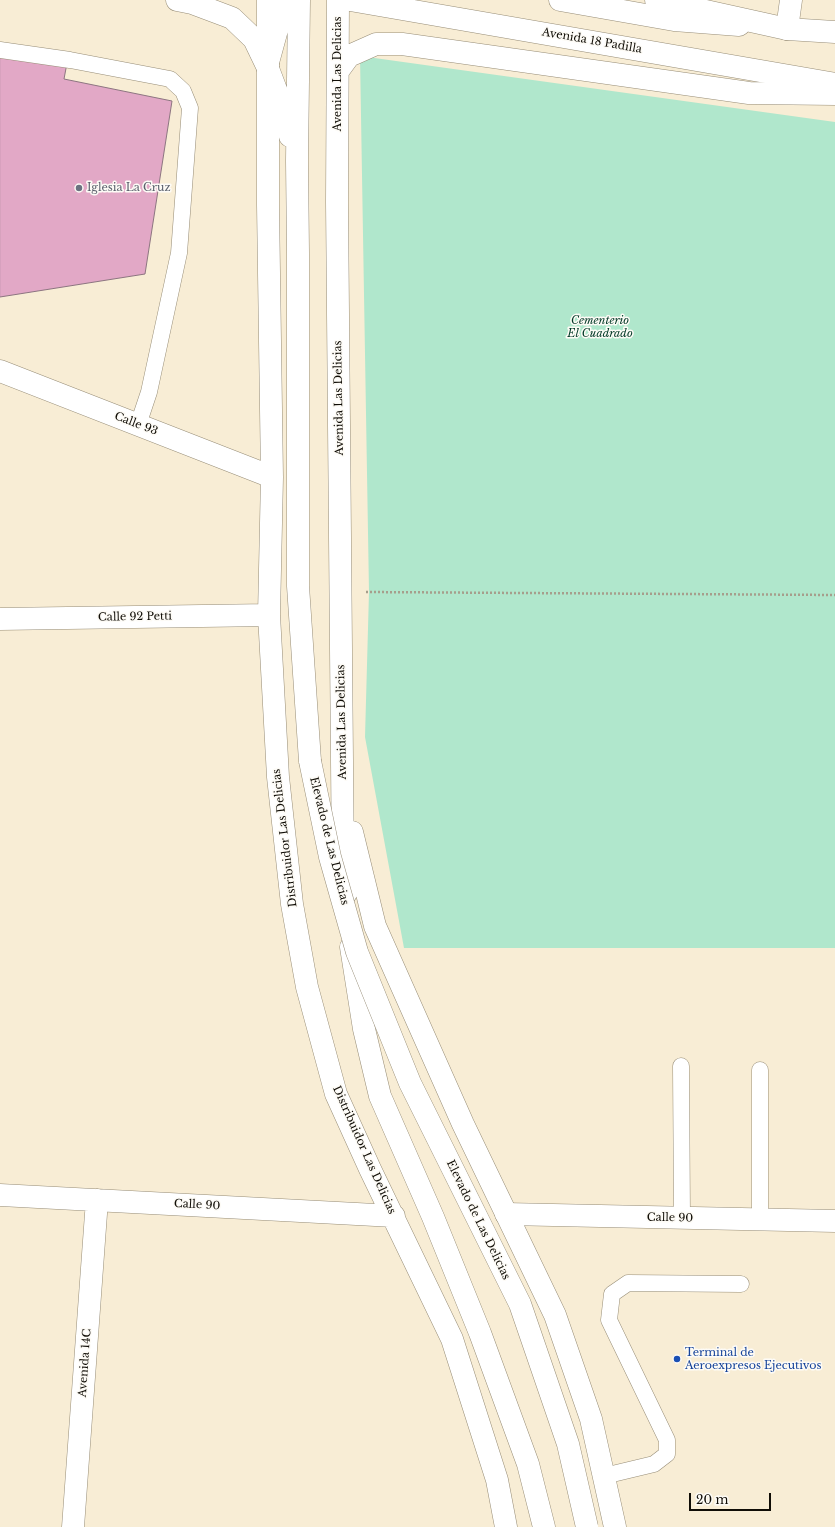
<!DOCTYPE html>
<style>
body{margin:0}
#map{position:relative;width:835px;height:1527px;overflow:hidden;background:#f8edd5;font-family:"Libre Baskerville",serif}
canvas{display:block}
.scale{position:absolute;left:689px;top:1493px;width:82px;height:18px;box-sizing:border-box;border:2px solid #100d06;border-top:0;padding-left:5px;font-size:12px;line-height:14px;white-space:nowrap;color:#100d06;-webkit-text-stroke:3px #fdfbf6;paint-order:stroke}
</style>
<div id="map">
<canvas width="835" height="1527"></canvas>
<div class="scale">20 m</div>
</div>
<script>
const g = document.querySelector('canvas').getContext('2d');
g.lineJoin = 'round';
function fill(path, color) { g.fillStyle = color; g.fill(path, 'evenodd'); }
function strokePath(path, color, width, dash) { g.strokeStyle = color; g.lineWidth = width; g.lineCap = dash ? 'butt' : 'round'; g.setLineDash(dash || []); g.stroke(path); }
function write(font, color, halo, rows, align = 'center') {
  g.font = font + ' "Libre Baskerville",serif'; g.lineWidth = 3; g.setLineDash([]); g.textBaseline = 'middle'; g.strokeStyle = halo; g.fillStyle = color; for (const [text, x, y, turn = 0] of rows) {
    g.save(); g.translate(x, y); g.rotate((+turn || 0) * Math.PI / 180); g.textAlign = isNaN(turn) ? turn : align; if (halo) g.strokeText(text, 0, 0); g.fillText(text, 0, 0); g.restore();
  }
}
const green = new Path2D(`
 M360 56 835 122V948H404L365 737 369 592Z`);
const building = new Path2D(`
 M0 57 67 63 64 79 172 101 145 274 0 297Z`);
const path = new Path2D(`
 M366 592 835 595`);
const service = new Path2D(`
 M0 50 70 60 170 79 183 91 190 108 179 253 149 392 138 425
 M681 1066 682 1218
 M760 1070V1220
 M604 1476 654 1464 667 1454V1440L609 1320 612 1294 628 1283 741 1284`);
const minor = new Path2D(`
 M268 0V205L272 477 269 615 278 777 292 904 307 987 336 1094 370 1169 452 1339 497 1480 506 1527
 M787 29 791 0
 M0 371 272 477
 M0 619 269 615
 M0 1195 394 1216
 M506 1214 835 1221
 M73 1527 97 1200`);
const tertiary = new Path2D(`
 M350 0 835 84
 M560 0 674 20 739 25`);
const primary = new Path2D(`
 M177 0 192 3 232 18 254 39 267 66 284 111 290 136
 M299 0 297 161 298 253V586L310 761
 M338 0 337 202 343 872 346 893
 M656 0 787 29 835 32
 M267 66 285 0
 M338 71 349 56 376 44H402L749 93 835 94
 M352 832 375 926 463 1124 555 1315 591 1419 615 1527
 M351 947 364 1029 380 1096 433 1217 480 1333 528 1464 544 1527`);
const primaryBridge = new Path2D(`
 M310 761 330 857 357 952 410 1083 520 1304 568 1444 587 1527`);
const markers = [
 [79,188,4,"#6b7280"],
 [677,1359,4,"#1a4fb4"]
];
const streetNames = [
 ["Avenida 18 Padilla",592,41,10],
 ["Avenida Las Delicias",338,74,-90],
 ["Avenida Las Delicias",339,398,-91],
 ["Calle 93",136,424,21],
 ["Calle 92 Petti",135,617,-1],
 ["Avenida Las Delicias",342,722,-91],
 ["Distribuidor Las Delicias",285,838,-97],
 ["Elevado de Las Delicias",329,841,76],
 ["Distribuidor Las Delicias",364,1150,66],
 ["Calle 90",197,1205,3],
 ["Calle 90",670,1218,1],
 ["Elevado de Las Delicias",478,1220,64],
 ["Avenida 14C",85,1363,-86]
];
const worshipNames = [
 ["Iglesia La Cruz",87,188]
];
const parkNames = [
 ["Cementerio",600,321],
 ["El Cuadrado",600,334]
];
const transitNames = [
 ["Terminal de",685,1353],
 ["Aeroexpresos Ejecutivos",685,1366]
];
fill(green, '#b0e7cc');
fill(building, '#e2a8c6');
strokePath(building, '#8c7580', 1);
strokePath(service, '#978d77', 17);
strokePath(minor, '#978d77', 23);
strokePath(tertiary, '#978d77', 23);
strokePath(primary, '#978d77', 23);
strokePath(path, '#a69e8c', 2.5, [2, 2]);
strokePath(service, '#fff', 16);
strokePath(minor, '#fff', 22);
strokePath(tertiary, '#fff', 22);
strokePath(primary, '#fff', 22);
strokePath(primaryBridge, '#978d77', 23, []);
strokePath(primaryBridge, '#fff', 22);
for (const [x, y, r, color] of markers) { const dot = new Path2D(); dot.arc(x, y, r, 0, 2 * Math.PI); g.fillStyle = color; g.fill(dot); strokePath(dot, '#fdfbf6', 1.5); }
write('11px', '#100d06', '#fdfbf6', streetNames);
write('11px', '#5b616d', '#fdfbf6', worshipNames, 'left');
write('italic 11px', '#003825', '#fdfbf6', parkNames);
write('11px', '#164399', '#fdfbf6', transitNames, 'left');
</script>
